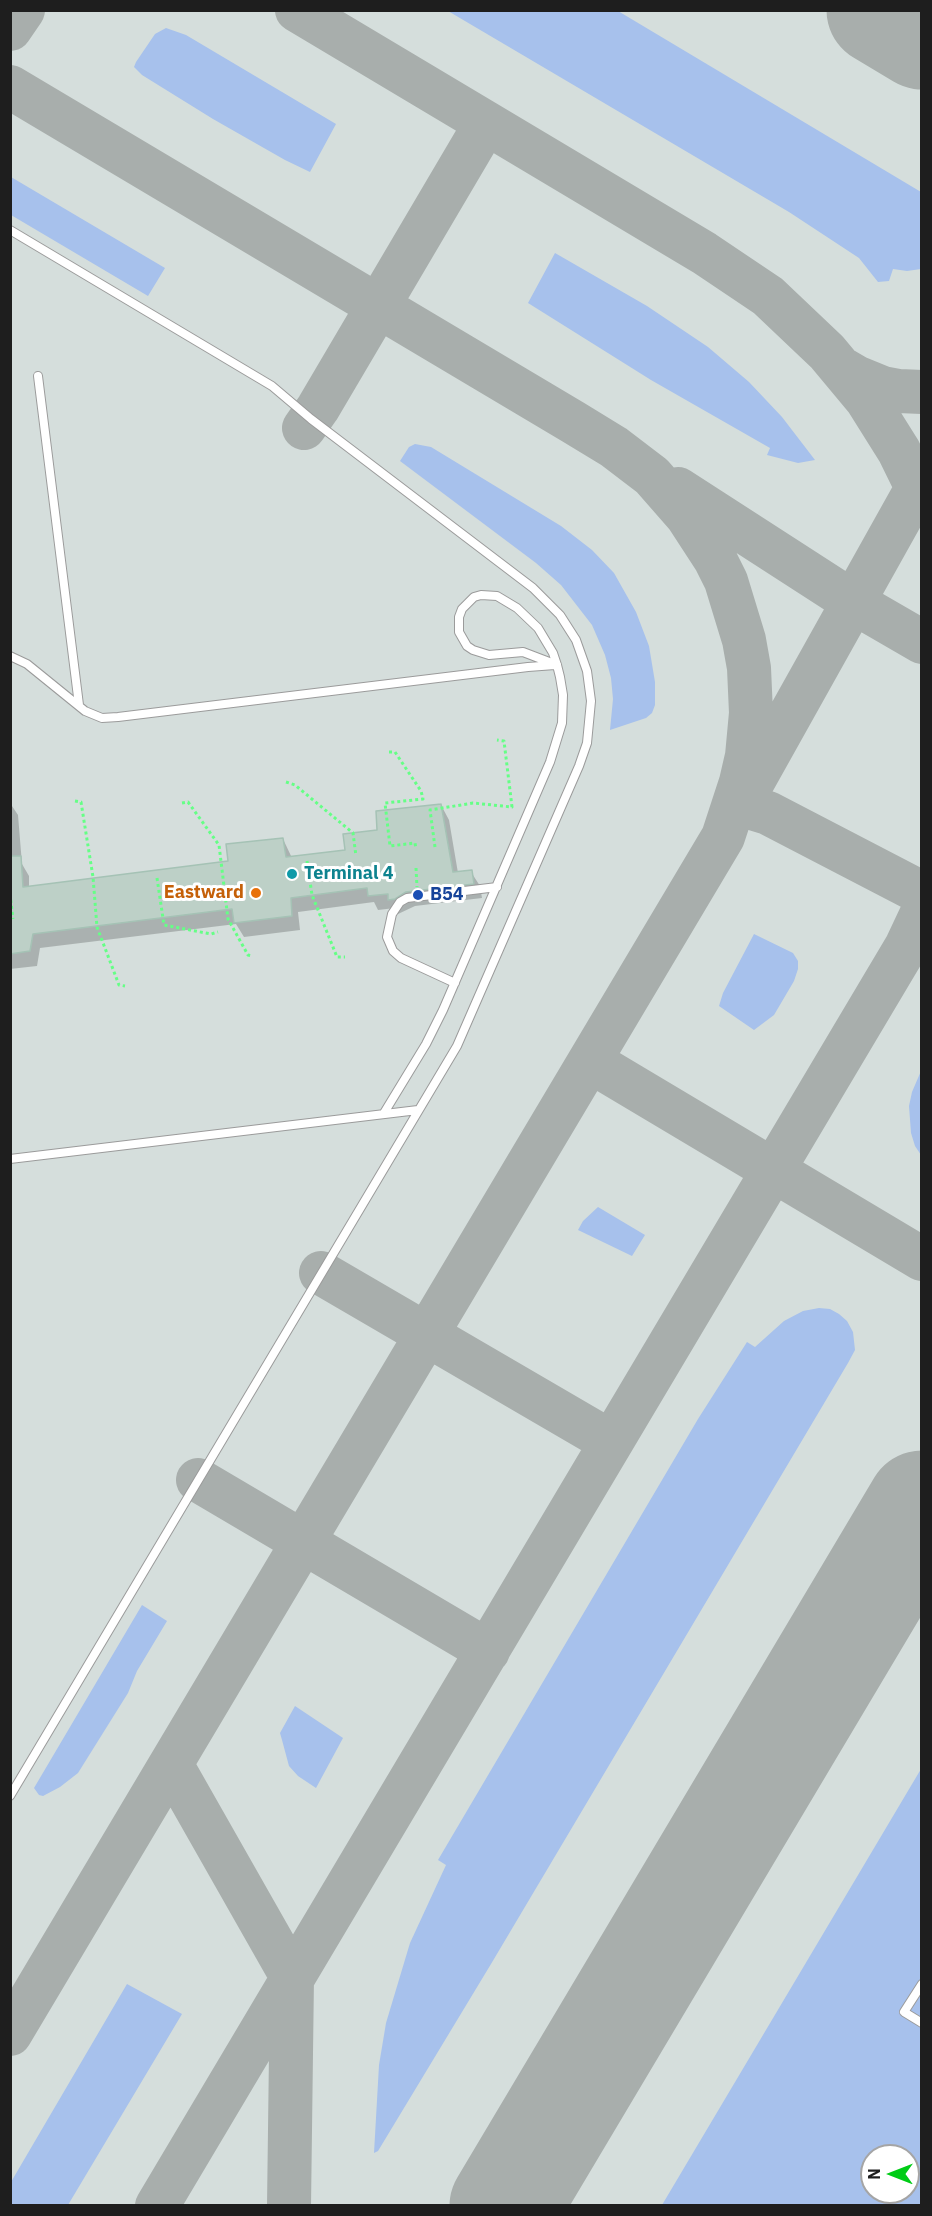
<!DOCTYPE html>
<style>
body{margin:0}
#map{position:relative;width:932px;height:2216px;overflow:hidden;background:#e4f0ed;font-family:"IBM Plex Sans",sans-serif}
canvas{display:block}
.frame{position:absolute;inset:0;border:12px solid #1e1e1e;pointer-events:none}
.north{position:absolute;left:860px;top:2144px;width:60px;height:60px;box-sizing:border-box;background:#fff;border:2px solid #a5a5a5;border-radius:50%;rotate:270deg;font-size:16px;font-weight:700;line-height:24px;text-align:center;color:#1e1e1e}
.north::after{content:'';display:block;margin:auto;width:21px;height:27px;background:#00cc16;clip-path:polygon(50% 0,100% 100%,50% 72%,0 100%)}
</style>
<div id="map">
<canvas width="932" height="2216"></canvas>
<div class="frame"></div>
<div class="north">N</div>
</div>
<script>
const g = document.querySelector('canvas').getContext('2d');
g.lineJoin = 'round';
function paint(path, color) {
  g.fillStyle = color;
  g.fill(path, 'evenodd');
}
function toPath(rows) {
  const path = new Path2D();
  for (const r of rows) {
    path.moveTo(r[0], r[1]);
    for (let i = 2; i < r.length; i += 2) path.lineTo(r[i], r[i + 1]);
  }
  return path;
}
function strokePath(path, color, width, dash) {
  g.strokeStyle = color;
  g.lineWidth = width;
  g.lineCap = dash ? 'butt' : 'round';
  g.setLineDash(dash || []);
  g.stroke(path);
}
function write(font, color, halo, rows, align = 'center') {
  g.font = font + ' "IBM Plex Sans",sans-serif';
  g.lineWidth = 6;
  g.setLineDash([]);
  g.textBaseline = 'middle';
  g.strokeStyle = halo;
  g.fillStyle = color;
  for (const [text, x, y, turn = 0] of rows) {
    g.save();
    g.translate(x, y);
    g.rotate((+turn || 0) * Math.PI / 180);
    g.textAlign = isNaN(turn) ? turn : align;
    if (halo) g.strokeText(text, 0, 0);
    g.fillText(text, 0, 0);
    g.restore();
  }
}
const airport = toPath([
 [11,11,921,11,921,2205,11,2205],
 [872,2156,908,2156,908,2192,872,2192]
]);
const grass = toPath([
 [448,11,618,11,921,192,921,269,907,271,893,269,889,281,878,282,859,258,789,212],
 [166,28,186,35,336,124,310,172,285,160,213,119,142,75,134,67,136,62,155,34],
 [11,177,165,268,148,296,11,215],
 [555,253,647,306,708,347,749,382,782,417,815,460,798,463,767,455,770,448,651,380,528,303],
 [415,444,431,447,561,526,592,550,614,573,636,612,649,646,655,682,655,705,652,713,646,718,610,730,613,699,611,678,605,655,592,625,561,585,536,563,400,461,409,447],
 [754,934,793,953,798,961,798,969,794,981,774,1015,754,1030,719,1006,723,993],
 [921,1071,922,1155,921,1155,915,1146,911,1133,909,1106,912,1092],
 [598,1207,645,1235,632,1256,578,1230,583,1221],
 [819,1308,830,1309,839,1314,847,1321,853,1332,855,1350,848,1363,491,1964,378,2151,374,2153,379,2065,386,2023,410,1943,446,1865,438,1860,698,1419,747,1342,755,1347,784,1321,803,1311],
 [142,1605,167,1621,137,1671,128,1693,78,1773,60,1787,43,1796,39,1795,34,1788],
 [295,1706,343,1738,316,1788,298,1776,289,1766,282,1740,280,1733],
 [921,1769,921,2205,662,2205],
 [872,2156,908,2156,908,2192,872,2192],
 [127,1984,182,2014,68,2205,11,2205,11,2182]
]);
const shadow = toPath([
 [10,803,18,815,22,864,29,876,29,888,229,862,283,839,292,858,347,852,379,831,441,805,449,820,458,873,471,872,480,886,482,898,415,906,398,914,395,908,378,910,374,902,298,912,300,930,244,937,236,924,40,948,37,966,10,969]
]);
const taxiway = toPath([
 [297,10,704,253,768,296,827,352,867,400,899,451,922,498],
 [10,29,23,10],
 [912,29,922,35],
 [10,87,573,422,614,447,652,476,687,516,715,559,726,581,744,640,749,668,751,713,747,756,741,782,723,837,10,2034],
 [844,370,856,377,883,388,899,391,922,392],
 [304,428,318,408,486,123],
 [678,489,853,602,922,642],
 [751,785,922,479],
 [735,803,768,813,922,893],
 [590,1061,922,1259],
 [321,1273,611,1442],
 [198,1480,488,1651],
 [909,1527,922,1502],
 [171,1764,292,1977,289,2206],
 [157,2206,906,947,922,913]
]);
const runway = toPath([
 [882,10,922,34],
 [505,2206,922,1506]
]);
const building = toPath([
 [441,804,453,872,472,870,474,884,406,892,395,899,388,900,388,894,368,896,367,888,291,898,292,916,234,923,232,909,33,934,30,951,10,954,10,856,21,856,23,887,228,861,226,844,283,838,286,857,345,850,343,834,377,830,376,811,441,804]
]);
const path = toPath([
 [389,752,395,752,421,791,423,799,385,803,390,846,415,843,416,849],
 [286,782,295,785,353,833,356,856],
 [75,801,81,802,93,877,97,927,119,985,125,986],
 [182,803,188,802,219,845,228,919,248,955,253,956],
 [435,847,430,810,473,803,512,807,504,741,497,740],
 [307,861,312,895,337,957,345,957],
 [416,868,417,887],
 [157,878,164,925,211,934,218,932],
 [10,894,13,919]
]);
const lane = toPath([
 [10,230,272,386,311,419,533,588,560,615,576,640,587,671,591,701,587,743,579,766,457,1046,10,1796],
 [38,376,79,705],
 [10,656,27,664,85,711,102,718,118,717,528,667,555,665],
 [455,983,401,958,393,951,387,937,392,914,400,902,407,898,497,887],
 [384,1113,426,1044,443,1010,550,762,562,723,563,695,560,677,557,665,553,653,538,628,517,608,497,596,481,595,474,597,462,609,459,617,459,632,467,646,473,650,489,655,523,652,557,665],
 [10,1159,418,1110],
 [922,1984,904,2012,922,2023]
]);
const markers = [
 [292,874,6,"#0f9aa8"],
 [256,893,6,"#e8710a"],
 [418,895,6,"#1a4fb4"]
];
const cultureNames = [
 ["Terminal 4",304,874]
];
const foodNames = [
 ["Eastward",244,893]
];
const transitNames = [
 ["B54",430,895]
];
paint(airport, '#d5dedc');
paint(grass, '#a7c1ec');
paint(shadow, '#0003');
strokePath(taxiway, '#a8aeac', 44);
strokePath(runway, '#a8aeac', 111);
paint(building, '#bdd0c7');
strokePath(building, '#a5c2b5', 1.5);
strokePath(lane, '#9b9b9b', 10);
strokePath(path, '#65ff86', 3, [3, 3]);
strokePath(lane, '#fff', 8);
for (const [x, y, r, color] of markers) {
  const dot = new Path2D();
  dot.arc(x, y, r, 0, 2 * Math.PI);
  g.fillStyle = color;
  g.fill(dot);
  strokePath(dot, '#fff', 2);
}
write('bold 18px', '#0d838f', '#fff', cultureNames, 'left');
write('bold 18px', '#c56008', '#fff', foodNames, 'right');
write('bold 18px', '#164399', '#fff', transitNames, 'left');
</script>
